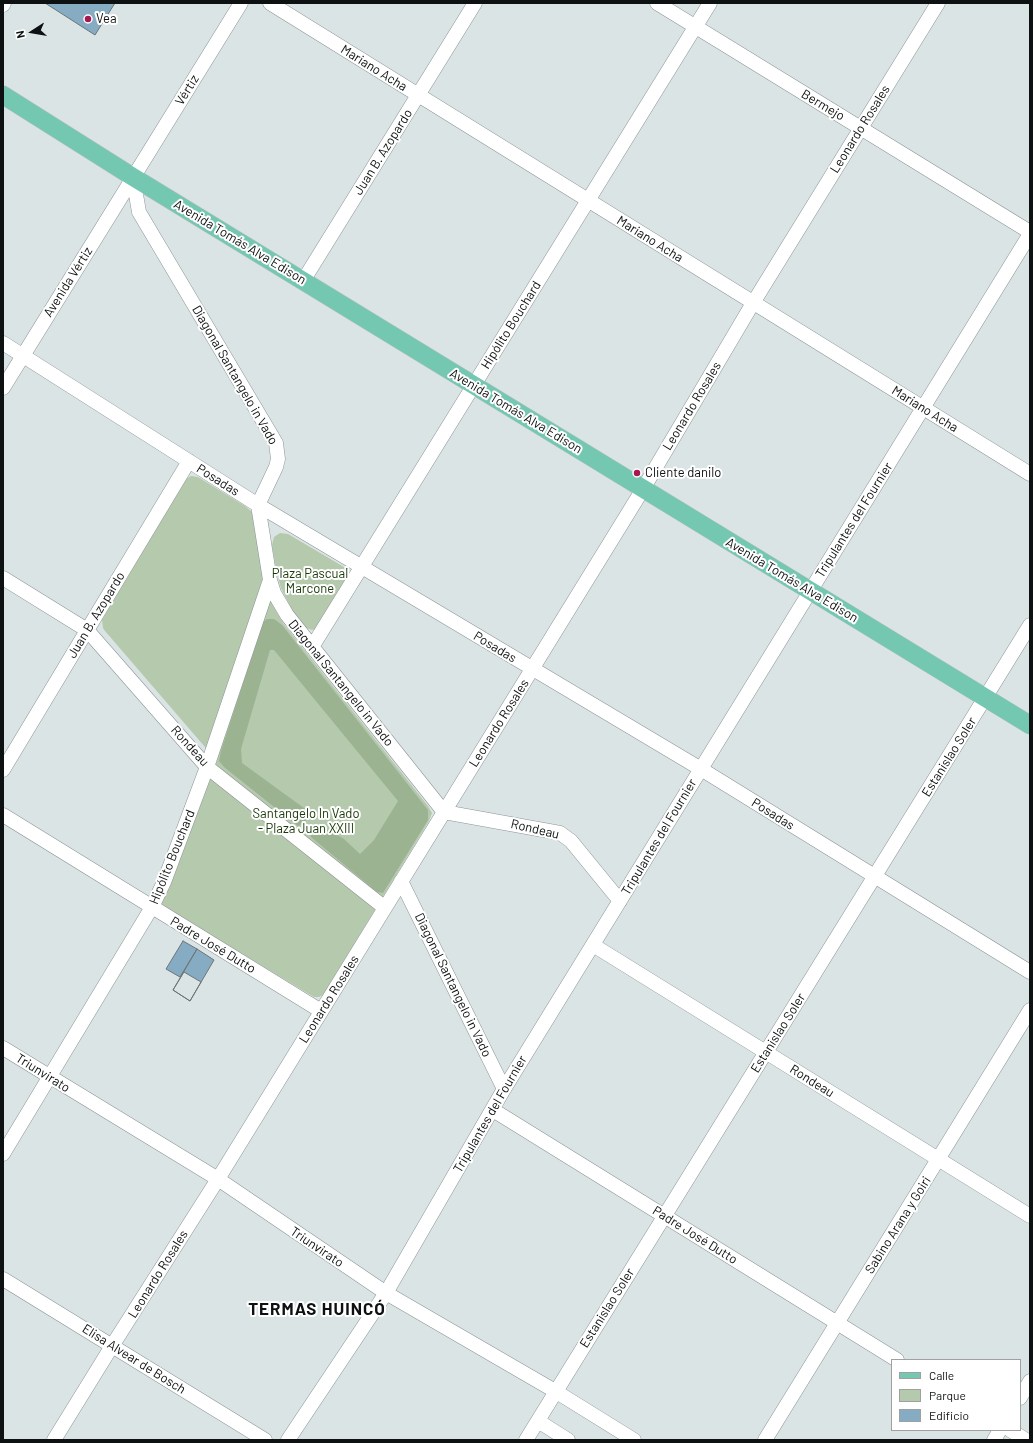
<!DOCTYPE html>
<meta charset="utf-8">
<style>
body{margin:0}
#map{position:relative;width:1033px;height:1443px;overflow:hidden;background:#dbe4e5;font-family:Barlow,sans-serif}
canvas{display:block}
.frame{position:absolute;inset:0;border:4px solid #0e1111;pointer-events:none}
.legend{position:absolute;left:891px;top:1359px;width:130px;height:72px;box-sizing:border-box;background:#fff;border:1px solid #9fa0a0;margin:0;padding:5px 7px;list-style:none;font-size:12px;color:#0e1111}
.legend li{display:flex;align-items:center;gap:8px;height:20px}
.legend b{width:20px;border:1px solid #9fa0a0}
.north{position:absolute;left:12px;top:12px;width:40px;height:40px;-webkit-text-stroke:3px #fff;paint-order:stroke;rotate:258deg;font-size:11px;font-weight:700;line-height:16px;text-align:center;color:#0e1111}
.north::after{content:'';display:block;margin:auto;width:14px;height:18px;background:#0e1111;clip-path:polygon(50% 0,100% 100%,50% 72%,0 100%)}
</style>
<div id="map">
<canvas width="1033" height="1443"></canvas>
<div class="frame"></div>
<ul class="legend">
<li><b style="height:5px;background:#74c8b2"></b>Calle</li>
<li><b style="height:11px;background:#b5c9ad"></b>Parque</li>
<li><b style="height:11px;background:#85acc3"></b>Edificio</li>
</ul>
<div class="north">N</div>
</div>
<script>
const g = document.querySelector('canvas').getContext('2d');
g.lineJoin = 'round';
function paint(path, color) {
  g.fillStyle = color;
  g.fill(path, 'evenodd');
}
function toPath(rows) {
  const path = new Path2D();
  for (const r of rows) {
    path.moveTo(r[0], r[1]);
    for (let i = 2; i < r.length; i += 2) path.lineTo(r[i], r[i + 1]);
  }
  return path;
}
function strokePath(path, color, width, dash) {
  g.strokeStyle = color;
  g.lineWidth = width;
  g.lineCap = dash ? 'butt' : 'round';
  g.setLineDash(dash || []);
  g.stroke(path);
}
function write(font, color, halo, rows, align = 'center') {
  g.font = font + ' Barlow,sans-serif';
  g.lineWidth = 4;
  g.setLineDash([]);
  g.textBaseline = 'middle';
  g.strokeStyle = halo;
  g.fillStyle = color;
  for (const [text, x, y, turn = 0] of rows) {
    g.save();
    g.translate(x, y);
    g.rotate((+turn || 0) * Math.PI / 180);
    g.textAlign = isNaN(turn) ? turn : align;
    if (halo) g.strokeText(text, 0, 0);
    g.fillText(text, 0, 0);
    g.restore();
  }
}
const green = toPath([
 [191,476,198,477,245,506,252,512,268,594,273,606,283,623,428,806,432,813,429,821,323,995,319,997,314,997,166,908,162,904,162,901,217,761,105,631,103,628,102,620,186,479],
 [280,533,288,534,344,567,347,572,346,578,315,629,312,630,306,628,293,612,281,588,277,574,272,545,274,537]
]);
const forest = toPath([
 [267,619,274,619,282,625,428,810,428,820,383,893,377,892,311,837,310,832,316,826,321,826,344,839,360,854,374,840,398,801,274,650,270,650,241,749,242,763,308,811,308,818,305,822,298,826,224,767,219,761,221,751,263,622]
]);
const building = toPath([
 [45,3,115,3,95,35,45,3],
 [183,941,197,949,180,977,166,969,183,941],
 [197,949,214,960,190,1001,173,990,197,949],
 [184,972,201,982,190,1001,173,990,184,972]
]);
const minor = toPath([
 [270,3,1030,474],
 [657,3,1030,232],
 [3,5,4,3],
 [133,177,139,212,276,443,278,459,276,467,258,505,270,580,274,593,287,615,444,812,560,833,571,841,620,901],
 [303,281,475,3],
 [3,343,258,505,701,769,1030,972],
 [3,388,241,3],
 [3,578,87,630,207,767,385,908],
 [312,647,710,3],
 [3,770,189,461],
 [3,815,321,1011],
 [401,881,504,1089],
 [593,945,1030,1216],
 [3,1048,218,1179,386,1293,555,1391,634,1440],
 [493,1110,897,1360],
 [3,1154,152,907,164,882,207,767,270,580],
 [3,1279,265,1440],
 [1020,1398,1030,1381],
 [538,1421,568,1440],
 [1010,1430,1026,1440],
 [54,1440,112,1346,218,1179,643,489,753,303,938,3],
 [288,1440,386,1293,504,1089,1030,234],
 [526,1440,1030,625],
 [765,1440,1030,1010],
 [994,1440,1000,1430]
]);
const major = toPath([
 [3,95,133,177,1030,725]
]);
const markers = [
 [88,19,4,"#a81652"],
 [637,473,4,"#a81652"]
];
const poiNames = [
 ["Vea",96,19],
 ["Cliente danilo",645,473]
];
const streetNames = [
 ["Mariano Acha",374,68,32],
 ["Vértiz",187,90,-58],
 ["Bermejo",823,105,31],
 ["Leonardo Rosales",860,129,-58],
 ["Juan B. Azopardo",383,152,-58],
 ["Mariano Acha",650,239,32],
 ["Avenida Tomás Alva Edison",240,242,31],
 ["Avenida Vértiz",68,282,-58],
 ["Hipólito Bouchard",511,325,-58],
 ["Diagonal Santangelo in Vado",235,375,60],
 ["Leonardo Rosales",692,406,-59],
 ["Mariano Acha",925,409,32],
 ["Avenida Tomás Alva Edison",516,411,31],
 ["Posadas",218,480,32],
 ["Tripulantes del Fournier",854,520,-58],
 ["Avenida Tomás Alva Edison",792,580,31],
 ["Juan B. Azopardo",96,615,-59],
 ["Posadas",495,647,31],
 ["Diagonal Santangelo in Vado",341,683,51],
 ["Leonardo Rosales",499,723,-58],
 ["Rondeau",190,746,48],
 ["Estanislao Soler",949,757,-58],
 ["Posadas",773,814,32],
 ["Rondeau",535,829,13],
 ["Tripulantes del Fournier",659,837,-59],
 ["Hipólito Bouchard",172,857,-68],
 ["Padre José Dutto",213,945,31],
 ["Diagonal Santangelo in Vado",453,985,64],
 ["Leonardo Rosales",329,999,-58],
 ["Estanislao Soler",778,1033,-58],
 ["Triunvirato",43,1073,32],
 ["Rondeau",812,1081,32],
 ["Tripulantes del Fournier",490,1114,-60],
 ["Sabino Arana y Goiri",898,1225,-58],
 ["Padre José Dutto",695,1235,32],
 ["Triunvirato",317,1247,34],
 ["Leonardo Rosales",158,1274,-58],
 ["Estanislao Soler",607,1308,-58],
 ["Elisa Alvear de Bosch",134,1359,32]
];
const parkNames = [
 ["Plaza Pascual",310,574],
 ["Marcone",310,589],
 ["Santangelo In Vado",306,814],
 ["- Plaza Juan XXIII",306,829]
];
const districtNames = [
 ["TERMAS HUINCÓ",317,1309]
];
paint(green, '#b5c9ad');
paint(forest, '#9cb392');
paint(building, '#85acc3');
strokePath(building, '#6d7477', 1);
strokePath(minor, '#8d9596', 15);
strokePath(major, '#c0c1c1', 19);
strokePath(minor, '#fff', 14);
strokePath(major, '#74c8b2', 18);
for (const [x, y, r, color] of markers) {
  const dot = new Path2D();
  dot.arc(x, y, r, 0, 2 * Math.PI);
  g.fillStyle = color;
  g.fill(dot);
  strokePath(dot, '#fff', 1.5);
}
write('13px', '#0e1111', '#fff', poiNames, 'left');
write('13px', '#0e1111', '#fff', streetNames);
write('13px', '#183705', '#fff', parkNames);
g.letterSpacing = '1px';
write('bold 17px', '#0e1111', '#fff', districtNames);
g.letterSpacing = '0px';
</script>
